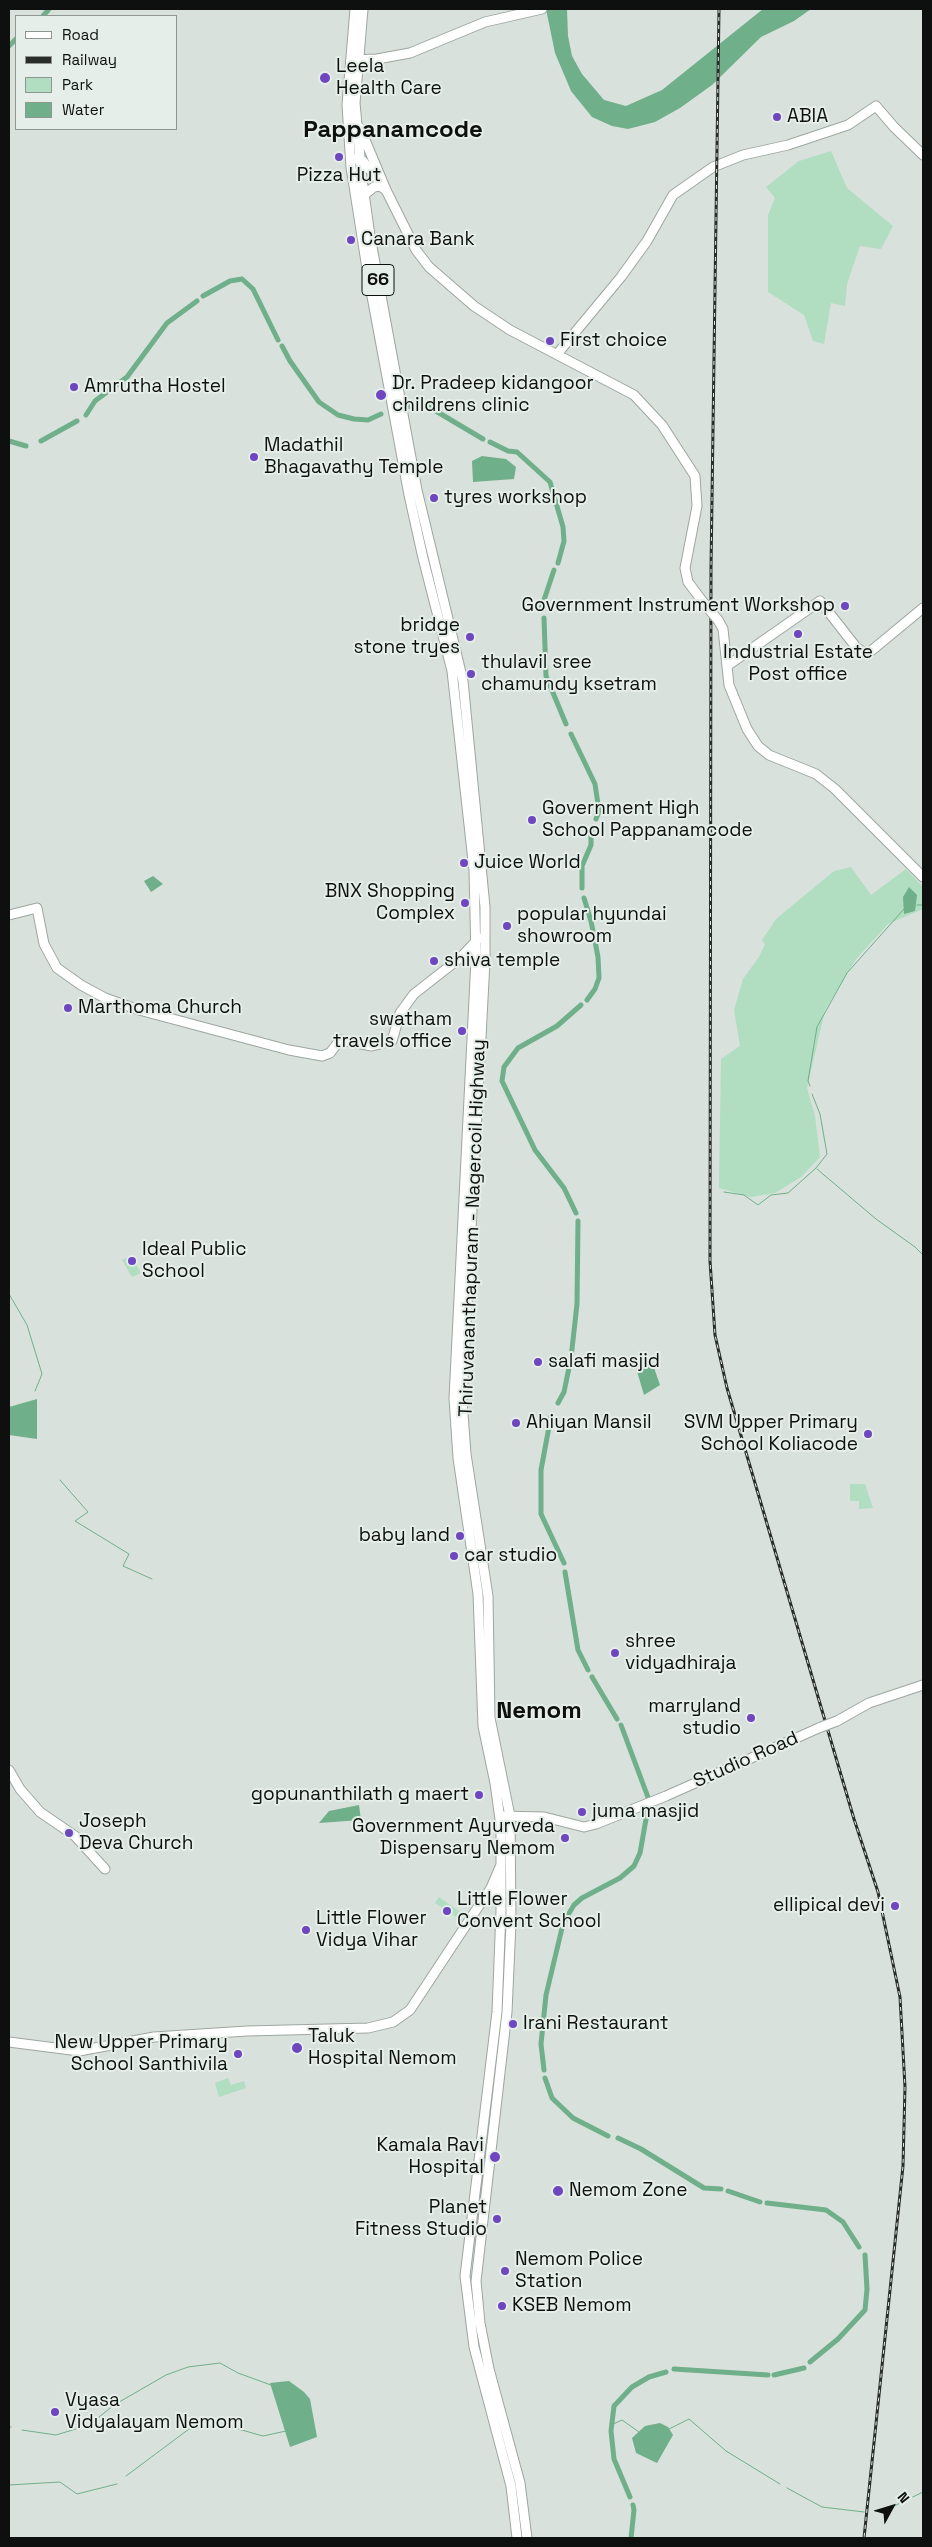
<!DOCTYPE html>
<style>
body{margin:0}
#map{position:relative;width:932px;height:2547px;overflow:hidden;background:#d8e1db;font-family:"Space Grotesk",sans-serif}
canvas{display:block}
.frame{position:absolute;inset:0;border:10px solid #0d100e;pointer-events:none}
.legend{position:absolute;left:15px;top:15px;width:162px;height:115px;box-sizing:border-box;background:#e5eee8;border:1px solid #8f9591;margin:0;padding:6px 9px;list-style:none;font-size:15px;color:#0d100e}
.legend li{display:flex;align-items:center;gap:10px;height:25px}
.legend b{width:25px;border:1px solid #8f9591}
.north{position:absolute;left:867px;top:2482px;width:50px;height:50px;-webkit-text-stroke:4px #e5eee8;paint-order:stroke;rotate:51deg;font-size:14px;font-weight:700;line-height:20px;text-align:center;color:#0d100e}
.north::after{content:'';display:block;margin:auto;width:18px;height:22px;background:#0d100e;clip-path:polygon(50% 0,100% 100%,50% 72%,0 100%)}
</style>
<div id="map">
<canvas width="932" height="2547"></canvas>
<div class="frame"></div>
<ul class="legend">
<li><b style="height:6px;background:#fff"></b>Road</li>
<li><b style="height:6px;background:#292d2a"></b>Railway</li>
<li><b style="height:14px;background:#b1ddc1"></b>Park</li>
<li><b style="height:14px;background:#6faf89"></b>Water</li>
</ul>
<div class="north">N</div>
</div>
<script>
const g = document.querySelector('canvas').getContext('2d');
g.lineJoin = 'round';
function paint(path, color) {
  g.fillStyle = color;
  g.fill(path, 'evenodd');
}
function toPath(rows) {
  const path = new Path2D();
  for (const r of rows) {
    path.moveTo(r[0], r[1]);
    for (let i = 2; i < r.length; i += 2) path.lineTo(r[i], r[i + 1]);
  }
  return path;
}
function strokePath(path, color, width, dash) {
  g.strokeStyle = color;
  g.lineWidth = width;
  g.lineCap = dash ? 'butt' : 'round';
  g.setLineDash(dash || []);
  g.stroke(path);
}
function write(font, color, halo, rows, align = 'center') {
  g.font = font + ' "Space Grotesk",sans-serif';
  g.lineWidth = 4;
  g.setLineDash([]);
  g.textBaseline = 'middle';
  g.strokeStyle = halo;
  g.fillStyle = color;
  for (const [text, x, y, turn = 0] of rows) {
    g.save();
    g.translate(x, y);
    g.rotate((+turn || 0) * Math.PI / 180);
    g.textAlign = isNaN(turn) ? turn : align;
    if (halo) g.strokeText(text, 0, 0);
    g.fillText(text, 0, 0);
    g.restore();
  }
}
const green = toPath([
 [831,151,847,188,893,226,881,249,860,246,847,284,845,306,831,303,824,344,813,341,804,315,768,292,768,215,775,198,766,187,799,161],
 [851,867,871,895,906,869,923,887,923,909,888,924,856,959,825,1010,807,1088,815,1116,820,1157,801,1177,775,1193,751,1197,719,1188,721,1059,740,1046,734,1010,743,979,759,957,765,944,762,940,776,919,834,871],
 [131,1256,141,1273,132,1277,122,1260],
 [850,1484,865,1484,873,1508,859,1509,859,1501,850,1501],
 [439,1897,463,1914,459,1919,435,1903],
 [228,2078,231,2085,244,2081,246,2088,219,2097,215,2083]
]);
const water = toPath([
 [546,9,567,9,568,36,572,56,582,74,604,100,626,106,662,90,763,9,811,9,794,21,761,37,712,85,680,108,655,122,628,129,612,126,592,117,571,91,555,53],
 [482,456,506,459,516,467,514,479,473,482,472,461],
 [153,876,163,884,151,892,144,881],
 [909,887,917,895,915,911,904,914,903,897],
 [652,1362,660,1385,644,1395,636,1368],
 [37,1399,37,1439,9,1435,9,1407],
 [359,1805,361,1820,319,1823,329,1811],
 [289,2381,304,2392,310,2399,317,2437,290,2447,270,2383],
 [660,2423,668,2427,673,2435,657,2463,636,2453,632,2438,645,2426]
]);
const stream = toPath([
 [917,905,923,905],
 [810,1086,808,1081,817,1027,847,973,904,909],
 [817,1169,876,1219,915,1247,923,1255],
 [724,1192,744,1195,758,1205,771,1195,788,1193,816,1168,827,1154,820,1114,812,1094],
 [9,1294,27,1325,42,1374,35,1391],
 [60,1480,88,1512,75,1521,129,1554,123,1566,152,1579],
 [611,2425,622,2420,639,2432],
 [9,2427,11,2427],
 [669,2429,689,2419,726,2451,780,2484],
 [22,2430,56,2435,89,2425,114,2405,166,2375,188,2367,220,2363,238,2373,271,2385],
 [126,2476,189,2429,224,2425,263,2436,286,2431],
 [9,2485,60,2482,77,2494,117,2484],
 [787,2488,822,2507,864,2512],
 [875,2511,886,2510,923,2492]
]);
const canal = toPath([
 [43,16,49,9],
 [9,46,16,39],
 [203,296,230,281,242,279,253,289,278,340],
 [282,346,290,361,319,402,338,415,354,419,368,420,381,414],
 [405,407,424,404,483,439],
 [86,415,95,401,127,377,167,323,197,301],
 [9,441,26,446],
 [41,441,77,421],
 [490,442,508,451,517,452,550,482,563,527,564,541,558,563],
 [541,609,554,570],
 [544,618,546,676,566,724],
 [571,734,595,784,599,811,596,819],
 [582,888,582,866,591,845,591,830],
 [584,898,591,921,598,957,599,978,595,989,587,1000],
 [576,1213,564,1188,535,1150,502,1081,504,1067,518,1048,557,1026,581,1005],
 [558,1403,564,1392,571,1358,577,1304,578,1221],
 [551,1416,541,1470,541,1514,564,1563],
 [565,1572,578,1650,588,1670],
 [592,1677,617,1719],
 [621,1725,649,1800],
 [565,1920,574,1905,582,1898,620,1878,634,1866,640,1853,648,1808],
 [544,2070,541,2044,546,1995,563,1924],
 [545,2078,552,2098,573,2118,608,2136],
 [618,2138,641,2149,704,2188,721,2189],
 [728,2191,760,2202],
 [767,2203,826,2210,843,2222,859,2247],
 [810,2362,838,2339,865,2310,867,2289,865,2255],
 [674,2369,768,2375],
 [774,2375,804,2368],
 [630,2497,614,2459,611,2431,614,2406,632,2387,649,2377,666,2372],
 [631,2538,634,2510,633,2505]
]);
const secondary = toPath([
 [351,60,377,59,410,53,485,22,542,9],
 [355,159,363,161,386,190,416,250,429,267,474,306,510,330,634,395,662,425,695,476,697,506,685,568,688,582,703,602],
 [558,353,621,277,647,241,673,195,713,167,743,155,788,145,848,125,876,106,894,127,923,155],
 [718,620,723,629,729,685,747,729,758,746,769,755,816,774,835,789,923,877],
 [727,666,820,601,856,647,865,653,871,651,923,608],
 [9,915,37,908,44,944,57,968,81,985,105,998,139,1010,289,1050,322,1056,330,1053,340,1040,372,1046,392,1041,400,1013,414,994,460,958,485,961],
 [460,958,479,938],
 [837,1721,869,1703,923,1685],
 [9,1770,20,1789,40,1812,75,1836,105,1869],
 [500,1816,544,1817,584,1827,596,1824,666,1796,821,1727],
 [484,1899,491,1888,500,1867],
 [9,2042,79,2051,154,2037,247,2031,368,2028,393,2022,410,2010,480,1904,500,1890]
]);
const primary = toPath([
 [355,9,347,105,351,167,368,275,409,495,423,558,452,671,474,870,476,959,454,1398,458,1458,478,1594,483,1726,495,1783,501,1827,501,1911,497,2012,465,2276,474,2347,511,2486,517,2538],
 [363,9,355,103,362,179,370,236,417,490,463,681,485,907,485,961,462,1400,466,1454,488,1596,490,1718,510,1816,511,1923,507,2012,476,2281,480,2323,489,2369,520,2483,527,2538],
 [360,128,386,190],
 [364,195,374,187,380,186,386,190]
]);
const rail = toPath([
 [719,9,711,568,710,1261,715,1335,727,1388,854,1819,878,1892,900,1997,905,2087,903,2166,864,2538]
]);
const secondaryBridge = toPath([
 [703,602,718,620],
 [821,1727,837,1721]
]);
const markers = [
 [325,78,6,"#6e46bf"],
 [777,117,5,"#6e46bf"],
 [339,157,5,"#6e46bf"],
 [351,240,5,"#6e46bf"],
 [550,341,5,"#6e46bf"],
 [74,387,5,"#6e46bf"],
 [381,395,6,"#6e46bf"],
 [254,457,5,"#6e46bf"],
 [434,498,5,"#6e46bf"],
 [845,606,5,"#6e46bf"],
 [798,634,5,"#6e46bf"],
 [470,637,5,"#6e46bf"],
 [471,674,5,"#6e46bf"],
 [532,820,5,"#6e46bf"],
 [464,863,5,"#6e46bf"],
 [465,903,5,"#6e46bf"],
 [507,926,5,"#6e46bf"],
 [434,961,5,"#6e46bf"],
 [68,1008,5,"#6e46bf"],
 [462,1031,5,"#6e46bf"],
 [132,1261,5,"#6e46bf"],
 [538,1362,5,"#6e46bf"],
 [516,1423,5,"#6e46bf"],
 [868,1434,5,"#6e46bf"],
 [460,1536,5,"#6e46bf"],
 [454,1556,5,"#6e46bf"],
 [615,1653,5,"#6e46bf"],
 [751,1718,5,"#6e46bf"],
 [479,1795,5,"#6e46bf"],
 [582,1812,5,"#6e46bf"],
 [69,1833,5,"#6e46bf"],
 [565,1838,5,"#6e46bf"],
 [895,1906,5,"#6e46bf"],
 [447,1911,5,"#6e46bf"],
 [306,1930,5,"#6e46bf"],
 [513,2024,5,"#6e46bf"],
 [297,2048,6,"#6e46bf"],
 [238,2054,5,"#6e46bf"],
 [495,2157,6,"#6e46bf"],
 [558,2191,6,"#6e46bf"],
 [497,2219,5,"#6e46bf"],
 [505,2271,5,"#6e46bf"],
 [502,2306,5,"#6e46bf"],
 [55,2412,5,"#6e46bf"]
];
const shields = [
 [378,280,32]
];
const shieldNames = [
 ["66",378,280]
];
const poiNames = [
 ["Leela",336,67],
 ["Health Care",336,89],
 ["ABIA",787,117],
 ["Pizza Hut",339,176,"center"],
 ["Canara Bank",361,240],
 ["First choice",560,341],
 ["Dr. Pradeep kidangoor",392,384],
 ["childrens clinic",392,406],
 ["Amrutha Hostel",84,387],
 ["Madathil",264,446],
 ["Bhagavathy Temple",264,468],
 ["tyres workshop",444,498],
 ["Government Instrument Workshop",835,606,"right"],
 ["bridge",460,626,"right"],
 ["stone tryes",460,648,"right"],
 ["Industrial Estate",798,653,"center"],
 ["Post office",798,675,"center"],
 ["thulavil sree",481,663],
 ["chamundy ksetram",481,685],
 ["Government High",542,809],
 ["School Pappanamcode",542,831],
 ["Juice World",474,863],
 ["BNX Shopping",455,892,"right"],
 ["Complex",455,914,"right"],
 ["popular hyundai",517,915],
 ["showroom",517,937],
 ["shiva temple",444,961],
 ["Marthoma Church",78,1008],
 ["swatham",452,1020,"right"],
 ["travels office",452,1042,"right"],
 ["Ideal Public",142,1250],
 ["School",142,1272],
 ["salafi masjid",548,1362],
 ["Ahiyan Mansil",526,1423],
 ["SVM Upper Primary",858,1423,"right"],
 ["School Koliacode",858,1445,"right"],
 ["baby land",450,1536,"right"],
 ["car studio",464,1556],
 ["shree",625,1642],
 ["vidyadhiraja",625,1664],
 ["marryland",741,1707,"right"],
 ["studio",741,1729,"right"],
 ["gopunanthilath g maert",469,1795,"right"],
 ["juma masjid",592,1812],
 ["Joseph",79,1822],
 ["Deva Church",79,1844],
 ["Government Ayurveda",555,1827,"right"],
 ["Dispensary Nemom",555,1849,"right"],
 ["Little Flower",457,1900],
 ["Convent School",457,1922],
 ["ellipical devi",885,1906,"right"],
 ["Little Flower",316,1919],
 ["Vidya Vihar",316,1941],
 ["Irani Restaurant",523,2024],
 ["Taluk",308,2037],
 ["Hospital Nemom",308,2059],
 ["New Upper Primary",228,2043,"right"],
 ["School Santhivila",228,2065,"right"],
 ["Kamala Ravi",484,2146,"right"],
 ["Hospital",484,2168,"right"],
 ["Nemom Zone",569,2191],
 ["Planet",487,2208,"right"],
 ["Fitness Studio",487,2230,"right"],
 ["Nemom Police",515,2260],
 ["Station",515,2282],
 ["KSEB Nemom",512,2306],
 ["Vyasa",65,2401],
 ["Vidyalayam Nemom",65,2423]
];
const streetNames = [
 ["Thiruvananthapuram - Nagercoil Highway",473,1228,-88],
 ["Studio Road",746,1760,-24]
];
const districtNames = [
 ["Pappanamcode",393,130],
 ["Nemom",539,1711]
];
paint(green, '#b1ddc1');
paint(water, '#6faf89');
strokePath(stream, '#6faf89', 1);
strokePath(canal, '#6faf89', 5);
strokePath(secondary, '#9da6a0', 11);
strokePath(primary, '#9da6a0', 11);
strokePath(secondary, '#fff', 9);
strokePath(primary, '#fff', 9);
strokePath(rail, '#292d2a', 3);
strokePath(rail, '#e5eee8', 1, [4]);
strokePath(secondaryBridge, '#9da6a0', 11, []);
strokePath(secondaryBridge, '#fff', 9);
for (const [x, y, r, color] of markers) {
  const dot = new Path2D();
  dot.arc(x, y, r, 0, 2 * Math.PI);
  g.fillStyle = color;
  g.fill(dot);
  strokePath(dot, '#e5eee8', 2);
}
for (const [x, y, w] of shields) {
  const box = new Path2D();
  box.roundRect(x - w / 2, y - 15.5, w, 31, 4);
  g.fillStyle = '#e5eee8';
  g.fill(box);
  strokePath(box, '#0d100e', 1);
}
write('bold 18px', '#0d100e', null, shieldNames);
write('19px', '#0d100e', '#e5eee8', poiNames, 'left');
write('19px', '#0d100e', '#e5eee8', streetNames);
write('bold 24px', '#0d100e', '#e5eee8', districtNames);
</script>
